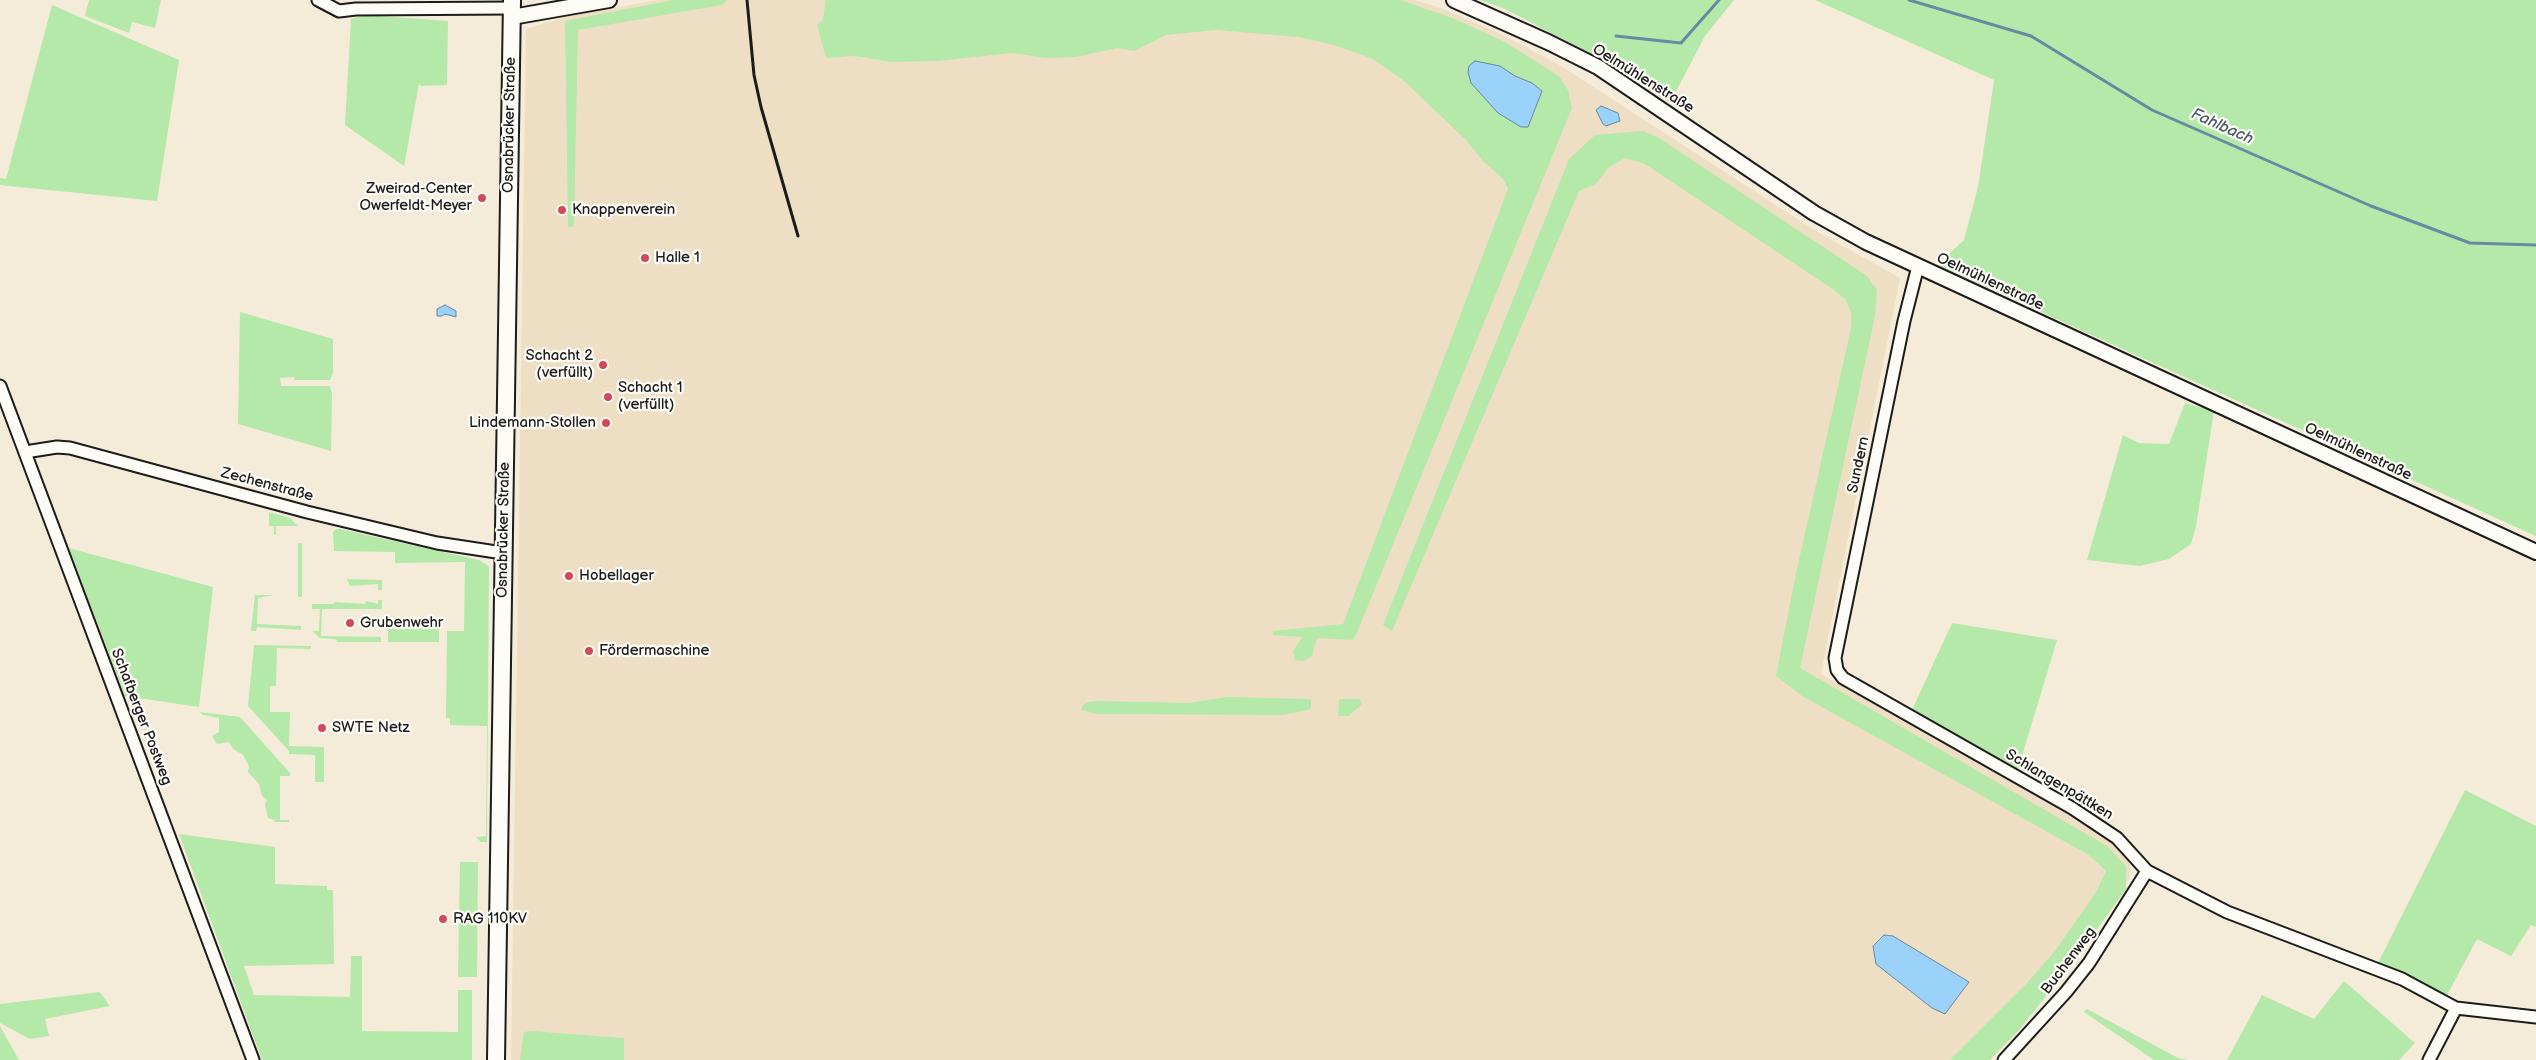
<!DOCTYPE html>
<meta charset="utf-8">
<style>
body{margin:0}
canvas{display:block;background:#f4ebd9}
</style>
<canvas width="2536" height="1060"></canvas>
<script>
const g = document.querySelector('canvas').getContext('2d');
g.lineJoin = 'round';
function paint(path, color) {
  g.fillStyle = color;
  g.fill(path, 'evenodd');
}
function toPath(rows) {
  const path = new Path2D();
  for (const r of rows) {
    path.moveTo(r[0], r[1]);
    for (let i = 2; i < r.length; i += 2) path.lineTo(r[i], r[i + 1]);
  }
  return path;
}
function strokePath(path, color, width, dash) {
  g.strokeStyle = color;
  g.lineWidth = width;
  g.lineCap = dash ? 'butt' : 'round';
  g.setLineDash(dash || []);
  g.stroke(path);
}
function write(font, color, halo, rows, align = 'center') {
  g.font = font + ' "Balsamiq Sans",sans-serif';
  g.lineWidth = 4.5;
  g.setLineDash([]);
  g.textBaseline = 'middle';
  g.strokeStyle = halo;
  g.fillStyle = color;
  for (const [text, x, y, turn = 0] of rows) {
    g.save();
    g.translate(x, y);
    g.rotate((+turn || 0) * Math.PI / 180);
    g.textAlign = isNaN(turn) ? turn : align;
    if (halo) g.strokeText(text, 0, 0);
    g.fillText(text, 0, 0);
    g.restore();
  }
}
const built = toPath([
 [658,0,1415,0,1441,8,1501,34,1561,66,1816,231,1900,278,1821,674,2057,807,2113,844,2130,862,2130,878,2074,952,1976,1060,511,1060,526,29,569,16]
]);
const green = toPath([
 [89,0,161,0,155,28,132,22,129,33,85,16],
 [673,0,728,0,722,5,578,30,574,226,568,227,565,21],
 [826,0,1400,0,1453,18,1505,42,1559,76,1568,90,1572,108,1356,635,1352,640,1317,638,1312,656,1303,661,1295,660,1293,651,1302,637,1273,635,1273,631,1343,624,1508,189,1503,179,1482,160,1466,140,1404,81,1373,59,1334,45,1299,37,1216,30,1166,35,1134,51,1117,48,1076,57,1047,58,1011,53,937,61,890,62,855,56,826,58,817,25,823,19],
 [1480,0,1734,0,1705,36,1670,103,1603,60,1505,9],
 [1815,0,2536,0,2536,536,1937,265,1964,240,1978,187,1994,80],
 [52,5,179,60,157,201,0,185,0,178,6,179],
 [365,15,448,21,447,85,421,86,419,84,404,166,345,125,351,19],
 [1643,131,1659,138,1867,276,1877,290,1875,316,1800,668,2107,846,2126,866,2126,889,2075,960,2019,1030,1990,1060,1950,1060,2026,984,2055,951,2096,892,2106,871,2089,855,1802,696,1776,676,1795,578,1851,328,1851,312,1845,299,1834,290,1645,164,1625,158,1608,168,1596,184,1579,191,1392,631,1383,625,1569,159,1595,135],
 [240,312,333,339,333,373,330,380,294,380,294,377,280,378,281,386,330,386,332,394,331,451,238,424],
 [2185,403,2214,411,2196,526,2191,544,2169,559,2140,566,2087,560,2123,435,2139,443,2169,444],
 [269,512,290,518,298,526,276,526,276,535,274,535,274,526,269,526],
 [340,529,479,560,489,566,487,842,481,842,476,837,486,836,487,726,450,725,450,718,446,718,447,631,464,631,465,562,395,563,395,552,334,551,333,532,336,529],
 [298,543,302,543,302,597,298,597],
 [69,548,213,587,199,707,125,696],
 [347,579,382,580,382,590,378,590,378,584,350,586],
 [255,595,275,595,258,598,257,624,301,626,301,630,257,627,256,631,251,631],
 [378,600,382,600,382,609,322,609,321,636,381,637,381,642,338,642,335,639,320,638,312,631,319,631,320,609,312,609,312,604,333,604,335,602,364,604,367,601,378,604],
 [1952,623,2057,640,2018,769,1912,710],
 [388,627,439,627,439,642,388,642],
 [254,645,311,646,311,649,277,648,276,686,270,686,270,712,290,712,289,746,324,747,324,782,315,782,315,755,289,754,289,751,248,706],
 [1228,697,1311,699,1311,709,1284,715,1096,714,1081,710,1083,705,1088,702,1098,701,1188,703],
 [1339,699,1360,699,1362,704,1349,716,1338,716],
 [199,712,240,717,290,773,290,776,280,776,280,820,289,820,289,822,275,822,275,820,268,818,265,805,267,800,262,796,259,784,248,772,249,766,243,755,233,749,229,742,217,744,212,736,219,732,219,718,203,715],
 [2465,790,2536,826,2536,927,2531,925,2511,956,2477,939,2446,997,2407,974,2378,963],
 [179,834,275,847,275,884,327,886,327,890,333,890,334,964,244,966,254,995,350,997,351,956,362,956,362,1031,458,1032,458,990,472,990,472,1060,262,1060],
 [460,862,478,862,477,977,458,977],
 [2344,981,2415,1043,2399,1060,2227,1060,2262,995,2314,1019],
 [100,992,110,1006,45,1019,49,1036,30,1039,0,1023,0,1004],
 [2087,1009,2178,1058,2189,1060,2154,1060,2084,1012],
 [0,1026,19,1060,0,1060],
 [531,1031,624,1038,624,1060,520,1060,524,1032]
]);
const water = toPath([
 [1475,61,1500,66,1515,76,1532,83,1542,91,1528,127,1521,127,1498,113,1471,83,1468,72,1469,66,1475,61],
 [1601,106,1618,113,1620,121,1606,126,1603,124,1596,110,1601,106],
 [445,305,456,311,456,317,445,314,442,316,437,316,437,309,445,305],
 [1884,935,1893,936,1969,982,1945,1014,1932,1008,1876,964,1873,946,1884,935]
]);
const stream = toPath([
 [1909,0,2031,36,2152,110,2371,206,2470,243,2536,245],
 [1616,36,1681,43,1719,0]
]);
const minor = toPath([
 [318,0,339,11,356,9,512,8],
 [1918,266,1904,321,1835,658,1837,670,1843,678,2072,808,2117,838,2147,871,2227,912,2402,979,2456,1008,2536,1017],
 [0,386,253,1060],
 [25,452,57,447,70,448,307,512,437,543,503,553],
 [2004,1060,2066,992,2089,963,2147,871],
 [2429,1060,2456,1008]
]);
const tertiary = toPath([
 [1454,0,1548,42,1598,67,1814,213,1866,242,2536,552],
 [512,17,609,0]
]);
const secondary = toPath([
 [496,1060,512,0]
]);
const rail = toPath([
 [747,0,754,75,761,107,798,236]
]);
const markers = [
 [482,198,5,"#d1495b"],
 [562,210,5,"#d1495b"],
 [645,258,5,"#d1495b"],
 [603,365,5,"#d1495b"],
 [608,397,5,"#d1495b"],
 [606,423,5,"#d1495b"],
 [569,576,5,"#d1495b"],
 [350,623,5,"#d1495b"],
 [589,651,5,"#d1495b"],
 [322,728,5,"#d1495b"],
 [443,919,5,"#d1495b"]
];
const streetNames = [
 ["Oelmühlenstraße",1643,79,32],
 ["Osnabrücker Straße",510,125,-89],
 ["Oelmühlenstraße",1990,282,25],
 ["Oelmühlenstraße",2358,452,25],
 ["Sundern",1859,465,-78],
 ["Zechenstraße",267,485,15],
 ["Osnabrücker Straße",504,530,-89],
 ["Schafberger Postweg",141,717,69],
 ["Schlangenpättken",2059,785,31],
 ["Buchenweg",2069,961,-53]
];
const poiNames = [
 ["Zweirad-Center",472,189,"right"],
 ["Owerfeldt-Meyer",472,206,"right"],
 ["Knappenverein",572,210],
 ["Halle 1",655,258],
 ["Schacht 2",593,356,"right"],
 ["(verfüllt)",593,373,"right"],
 ["Schacht 1",618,388],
 ["(verfüllt)",618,405],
 ["Lindemann-Stollen",596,423,"right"],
 ["Hobellager",579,576],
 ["Grubenwehr",360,623],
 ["Fördermaschine",599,651],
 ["SWTE Netz",332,728],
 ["RAG 110KV",453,919]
];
const waterNames = [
 ["Fahlbach",2222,127,24]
];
paint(built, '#eedfc4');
paint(green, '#b5e9aa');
paint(water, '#9ad2f9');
strokePath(water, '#6889a1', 1);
strokePath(stream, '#6889a1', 3);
strokePath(minor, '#1c1c1c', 15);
strokePath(tertiary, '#1c1c1c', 18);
strokePath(secondary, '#1c1c1c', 20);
strokePath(minor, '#fdfcf7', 11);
strokePath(tertiary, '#fdfcf7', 14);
strokePath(secondary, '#fdfcf7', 16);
strokePath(rail, '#1c1c1c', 3);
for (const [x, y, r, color] of markers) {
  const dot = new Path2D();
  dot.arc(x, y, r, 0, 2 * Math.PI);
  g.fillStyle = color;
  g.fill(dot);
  strokePath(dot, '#fdfcf7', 2);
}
write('15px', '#1c1c1c', '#fdfcf7', streetNames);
write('15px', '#1c1c1c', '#fdfcf7', poiNames, 'left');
write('italic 16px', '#485c69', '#fdfcf7', waterNames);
</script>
